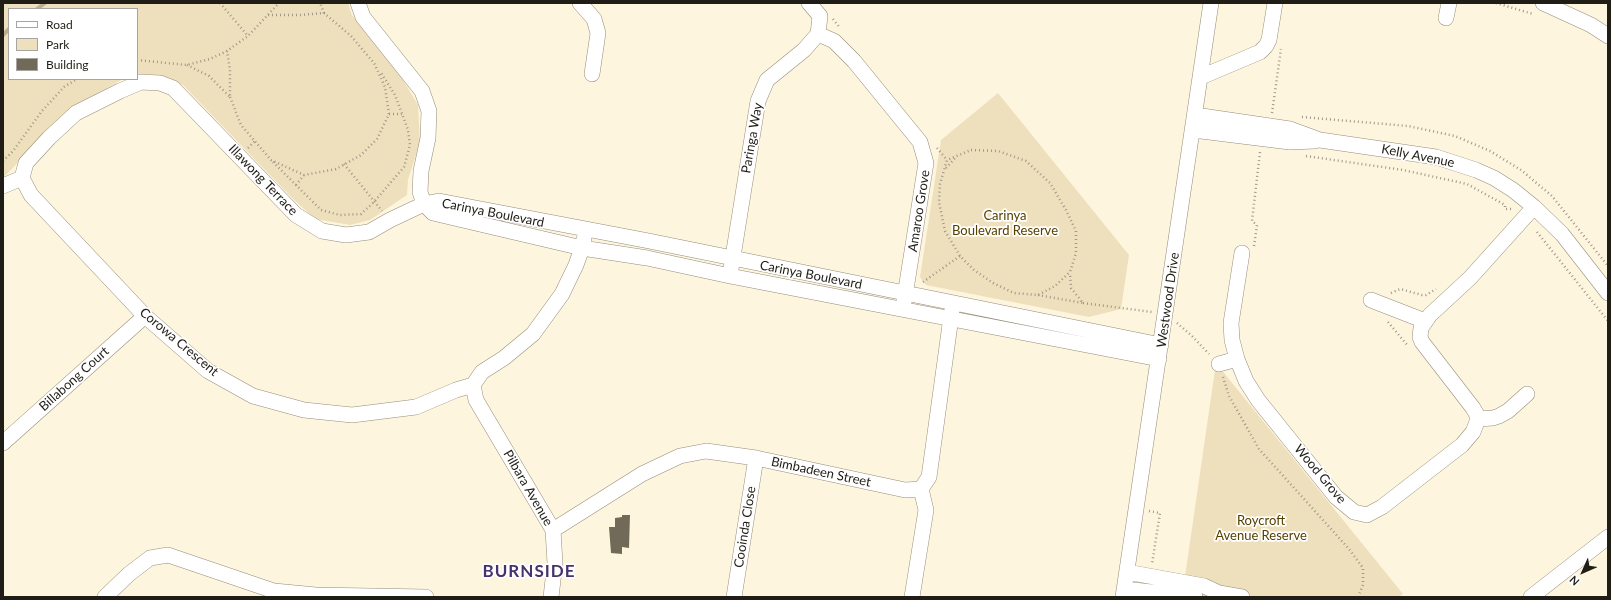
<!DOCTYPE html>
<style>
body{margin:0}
#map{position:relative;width:1611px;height:600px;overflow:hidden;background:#fef5df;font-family:Lato,sans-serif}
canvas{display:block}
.frame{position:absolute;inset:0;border:4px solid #201d16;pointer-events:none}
.legend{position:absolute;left:8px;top:8px;width:130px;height:72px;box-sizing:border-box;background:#fff;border:1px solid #a6a5a2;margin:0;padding:5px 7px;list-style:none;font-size:12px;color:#201d16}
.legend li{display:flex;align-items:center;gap:8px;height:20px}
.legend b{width:20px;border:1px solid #a6a5a2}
.north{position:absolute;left:1563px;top:552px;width:40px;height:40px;-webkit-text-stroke:3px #fff;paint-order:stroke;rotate:225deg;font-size:11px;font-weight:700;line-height:16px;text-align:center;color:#201d16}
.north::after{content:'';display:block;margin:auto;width:14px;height:18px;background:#201d16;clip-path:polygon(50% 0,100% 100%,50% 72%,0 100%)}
</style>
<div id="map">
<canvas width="1611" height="600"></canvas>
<div class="frame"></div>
<ul class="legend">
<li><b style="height:5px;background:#fff"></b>Road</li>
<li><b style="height:11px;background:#efe0bd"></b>Park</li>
<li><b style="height:11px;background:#726a58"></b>Building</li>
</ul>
<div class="north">N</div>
</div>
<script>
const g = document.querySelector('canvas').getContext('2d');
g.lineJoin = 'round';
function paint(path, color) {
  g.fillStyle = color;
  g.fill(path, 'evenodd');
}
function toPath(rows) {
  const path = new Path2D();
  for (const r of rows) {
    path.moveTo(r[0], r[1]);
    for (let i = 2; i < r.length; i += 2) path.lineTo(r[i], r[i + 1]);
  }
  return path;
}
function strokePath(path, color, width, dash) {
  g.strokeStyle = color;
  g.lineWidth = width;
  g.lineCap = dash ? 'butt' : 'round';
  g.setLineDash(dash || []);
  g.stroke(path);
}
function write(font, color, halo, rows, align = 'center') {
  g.font = font + ' Lato,sans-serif';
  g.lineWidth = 3.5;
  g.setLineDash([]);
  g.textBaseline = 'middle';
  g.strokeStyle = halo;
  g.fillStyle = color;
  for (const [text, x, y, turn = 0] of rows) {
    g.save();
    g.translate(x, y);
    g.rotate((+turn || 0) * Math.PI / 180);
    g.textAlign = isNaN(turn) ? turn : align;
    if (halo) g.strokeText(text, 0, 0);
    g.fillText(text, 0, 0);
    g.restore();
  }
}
const green = toPath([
 [3,3,348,3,352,15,394,65,418,105,420,142,408,180,407,195,370,220,350,225,315,219,292,198,183,85,160,75,137,74,137,9,9,9,9,79,123,79,68,111,3,178],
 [998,93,1129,255,1121,309,1089,317,926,285,920,277,941,140],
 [1216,363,1403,594,1399,597,1182,597]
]);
const stream = toPath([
 [37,9,45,3],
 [3,35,9,29]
]);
const building = toPath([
 [622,515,630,515,629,548,622,547,622,554,611,553,609,527,615,527,615,518,622,517]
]);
const path = toPath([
 [220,3,248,36],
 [1496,3,1533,14],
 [268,15,300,15,324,13,320,3],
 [833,19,840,28],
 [137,60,187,65,210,59,227,51,248,36,279,3],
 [187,65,209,76,230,97,230,70,227,51],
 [230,97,241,125,271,160,304,175,336,169,361,155,377,139,389,114,385,87,374,63,351,36,324,13],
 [1272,113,1281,49],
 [389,114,402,114],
 [1302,117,1408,126,1455,136,1490,151,1521,170,1552,196,1608,266],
 [248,148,255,141],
 [937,148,947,160],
 [971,150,998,151,1026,161,1050,183,1066,210,1076,231,1076,253,1070,272,1055,286,1038,295,1014,293,993,283,974,270,960,256,945,231,939,202,940,184,947,160,971,150],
 [1306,156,1403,170,1467,184,1505,205,1505,209,1514,209],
 [3,161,13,151,42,111,64,87,77,79],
 [273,162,321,210,340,215,361,214,374,202,404,167,410,145,408,130,395,95,380,71],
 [344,164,382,211],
 [946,168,956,157],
 [296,185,304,175],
 [1537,232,1608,321],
 [1254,246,1257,225,1252,221,1260,152],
 [923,282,960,256],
 [1391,293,1400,289,1422,295,1426,295,1436,289],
 [1038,295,1083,303,1071,288,1070,273],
 [1083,303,1152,312],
 [1388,322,1408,346],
 [1177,323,1192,336,1209,354],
 [1223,377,1229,396,1259,449,1349,549,1363,568,1363,585,1358,597],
 [1149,511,1160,513,1152,564]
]);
const minor = toPath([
 [580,3,594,19,598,33,592,74],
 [1543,3,1591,25,1608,36],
 [1446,18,1449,3],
 [818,34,834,41,854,61,920,142,926,163,904,302],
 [1201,77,1260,52,1266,46,1269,40,1275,3],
 [1195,115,1290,129,1320,140,1436,157,1476,170,1494,178,1513,190,1534,207,1562,234,1608,293],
 [1193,130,1290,142,1315,141],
 [22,178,31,195,145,316,208,371,253,396,304,410,352,415,416,407,456,390,473,385,482,372,504,358,533,334,562,294,576,265,582,248,584,239],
 [3,186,22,178,26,163,49,138,76,113,120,91,141,82,160,83,173,88,296,215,322,231,346,235,369,232,390,220,409,211,424,204,420,192,421,171,428,138,429,111,422,91,363,17,358,3],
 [424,204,433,213,582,248,647,258,730,276,1159,359],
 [424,204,439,201,649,241,1161,345],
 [1242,253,1231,323,1232,340,1237,359,1246,381,1258,400,1336,497,1354,512,1367,515,1382,507,1462,445,1473,432,1478,419,1477,415,1473,408,1422,342,1420,337,1421,328,1430,315,1470,278,1534,207],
 [731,269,758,101,767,80,804,50,818,34,820,16,809,3],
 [1371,300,1425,321],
 [1219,364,1237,359],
 [473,385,476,400,553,530,555,563,551,597],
 [1478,419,1493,418,1499,416,1508,411,1527,394],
 [3,443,145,316],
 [553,530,642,474,680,456,706,451,756,458,905,490,921,489,929,477,952,310],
 [1127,572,1204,586,1219,593,1242,597],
 [1125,589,1195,597],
 [105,597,129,574,150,558,168,555,274,591,316,595,426,597],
 [734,597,756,458],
 [912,597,926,510,921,489],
 [1123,597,1211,3],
 [1531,597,1608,537]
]);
const streetNames = [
 ["Paringa Way",752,138,-80],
 ["Kelly Avenue",1418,156,11],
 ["Illawong Terrace",263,180,46],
 ["Amaroo Grove",919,211,-81],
 ["Carinya Boulevard",493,213,11],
 ["Carinya Boulevard",811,275,11],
 ["Westwood Drive",1168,300,-82],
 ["Corowa Crescent",179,342,40],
 ["Billabong Court",74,379,-42],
 ["Bimbadeen Street",821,472,12],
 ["Wood Grove",1320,474,50],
 ["Pilbara Avenue",528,488,60],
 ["Cooinda Close",745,527,-81]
];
const parkNames = [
 ["Carinya",1005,216],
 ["Boulevard Reserve",1005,231],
 ["Roycroft",1261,521],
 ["Avenue Reserve",1261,536]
];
const districtNames = [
 ["BURNSIDE",529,572]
];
paint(green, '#efe0bd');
strokePath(stream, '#beaf8c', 4);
paint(building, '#726a58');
strokePath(minor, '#958d7a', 16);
strokePath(path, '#9e9888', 2.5, [1, 3]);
strokePath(minor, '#fff', 15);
write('13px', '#201d16', '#fff', streetNames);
write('13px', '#564000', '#fff', parkNames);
g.letterSpacing = '1px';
write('bold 17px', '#47326e', '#fff', districtNames);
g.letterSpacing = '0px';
</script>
